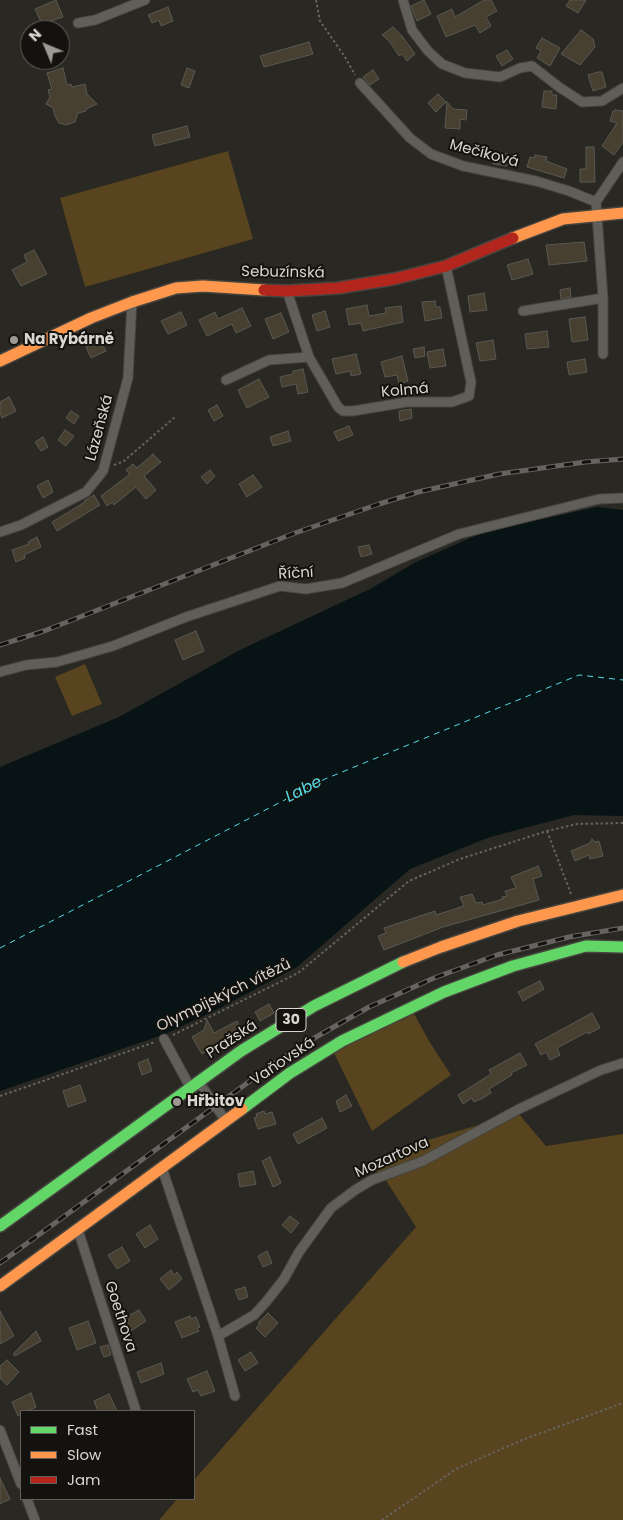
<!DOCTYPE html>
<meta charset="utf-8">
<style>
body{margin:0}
#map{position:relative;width:623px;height:1520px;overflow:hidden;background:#2a2822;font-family:Poppins,sans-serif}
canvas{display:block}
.legend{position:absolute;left:20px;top:1410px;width:175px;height:90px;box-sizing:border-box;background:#14120e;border:1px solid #63605b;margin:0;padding:6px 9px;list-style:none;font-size:15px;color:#d9d5cf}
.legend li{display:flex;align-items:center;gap:10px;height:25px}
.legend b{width:25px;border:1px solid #63605b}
.north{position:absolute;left:20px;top:20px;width:50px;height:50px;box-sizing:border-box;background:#14120e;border:1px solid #63605b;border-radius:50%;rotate:315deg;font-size:14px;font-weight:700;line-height:20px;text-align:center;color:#d9d5cf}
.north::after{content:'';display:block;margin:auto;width:18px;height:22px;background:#9c9892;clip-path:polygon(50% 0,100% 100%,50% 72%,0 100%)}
</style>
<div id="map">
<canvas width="623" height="1520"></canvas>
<ul class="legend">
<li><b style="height:6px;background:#63d668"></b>Fast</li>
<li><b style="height:6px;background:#ff974d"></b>Slow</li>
<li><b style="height:6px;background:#b3261e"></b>Jam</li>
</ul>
<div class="north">N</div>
</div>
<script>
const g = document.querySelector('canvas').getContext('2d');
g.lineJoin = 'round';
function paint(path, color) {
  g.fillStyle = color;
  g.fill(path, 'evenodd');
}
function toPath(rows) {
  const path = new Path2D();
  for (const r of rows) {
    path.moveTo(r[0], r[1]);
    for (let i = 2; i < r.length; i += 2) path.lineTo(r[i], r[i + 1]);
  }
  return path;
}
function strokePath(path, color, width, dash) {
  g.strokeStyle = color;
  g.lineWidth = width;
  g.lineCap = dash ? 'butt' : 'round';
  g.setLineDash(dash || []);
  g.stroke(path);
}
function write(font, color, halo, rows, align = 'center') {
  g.font = font + ' Poppins,sans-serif';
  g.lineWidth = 4;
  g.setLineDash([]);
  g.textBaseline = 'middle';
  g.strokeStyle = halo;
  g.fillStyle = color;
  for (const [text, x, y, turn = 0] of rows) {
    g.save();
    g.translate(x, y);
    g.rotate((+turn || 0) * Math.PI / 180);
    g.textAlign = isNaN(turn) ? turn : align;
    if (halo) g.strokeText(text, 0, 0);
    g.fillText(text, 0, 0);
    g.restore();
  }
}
const green = toPath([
 [228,151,253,239,85,287,60,198],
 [85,664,102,704,72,716,55,677],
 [412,1010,429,1041,451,1075,372,1131,333,1051],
 [518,1113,546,1146,623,1134,623,1520,159,1520,177,1499,194,1499,194,1480,416,1227,385,1179,368,1162,405,1147]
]);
const water = toPath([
 [597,507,623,510,623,816,574,815,490,837,410,869,297,967,214,1011,165,1034,0,1091,0,767,119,717,240,650,370,589,416,562,484,532]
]);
const ferry = toPath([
 [0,948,325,779,579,675,623,680]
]);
const building = toPath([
 [56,0,63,17,42,24,35,9,56,0],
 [424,0,431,14,417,21,411,6,424,0],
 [484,0,491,0,497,11,486,17,491,26,480,33,475,25,446,37,437,16,452,9,455,17,484,0],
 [570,0,586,0,578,13,566,6,570,0],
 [168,7,173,21,161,26,159,20,152,23,148,15,168,7],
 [393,27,402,36,415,54,407,61,402,54,399,56,389,41,382,35,393,27],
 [581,30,593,39,595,47,580,65,561,54,581,30],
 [542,38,560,48,550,66,537,58,541,51,536,48,542,38],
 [309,42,313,54,264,67,260,56,309,42],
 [507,50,513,59,502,66,496,56,507,50],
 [63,68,67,85,71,84,72,87,85,84,87,94,97,104,86,109,86,111,78,113,75,122,66,125,59,123,55,116,53,108,46,104,50,97,48,90,52,89,47,73,63,68],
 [187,68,195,71,189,88,181,85,187,68],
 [373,70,379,79,370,85,363,77,373,70],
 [598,72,602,72,606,87,593,91,588,75,598,72],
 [544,91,552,91,552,95,557,95,556,109,542,107,544,91],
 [438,94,446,102,436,112,428,103,438,94],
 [447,102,453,109,467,110,466,120,460,119,460,129,445,128,447,102],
 [615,110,623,111,623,142,614,155,602,146,617,123,610,121,613,111,615,111,615,110],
 [187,126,190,137,155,146,152,135,187,126],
 [586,147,594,147,595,182,580,182,580,169,586,169,586,147],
 [495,152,508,154,507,166,493,164,495,152],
 [535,155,547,157,546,161,567,169,564,178,527,167,530,157,535,158,535,155],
 [584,242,587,261,549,265,546,245,584,242],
 [34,250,47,274,21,286,12,270,27,262,24,255,34,250],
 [528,259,533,274,512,280,507,265,528,259],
 [570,288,571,297,561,299,560,290,570,288],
 [484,293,487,310,470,312,468,296,484,293],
 [435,301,436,307,440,307,442,318,425,321,422,302,435,301],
 [367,305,369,316,386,313,385,308,401,306,403,322,363,331,361,323,349,325,346,309,367,305],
 [242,308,251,326,236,333,232,324,207,336,199,320,215,312,218,319,242,308],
 [325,311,330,327,317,331,312,315,325,311],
 [181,312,187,325,168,334,161,321,181,312],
 [281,313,289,332,273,339,265,319,281,313],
 [585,317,588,340,572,342,569,319,585,317],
 [547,331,549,347,527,349,525,334,547,331],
 [100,340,106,351,91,358,86,347,100,340],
 [493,340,496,359,480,361,476,343,493,340],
 [424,347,425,356,415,358,413,349,424,347],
 [443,349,446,366,430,368,427,352,443,349],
 [356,354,361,374,351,376,350,371,336,374,332,359,356,354],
 [402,356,408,381,399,384,397,375,385,377,381,362,402,356],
 [585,359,587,372,569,375,567,362,585,359],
 [303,369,308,392,298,394,296,384,282,387,280,377,293,374,293,371,303,369],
 [259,379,269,397,247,408,238,390,259,379],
 [9,397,16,411,2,418,0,413,0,402,9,397],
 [217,405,223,416,214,421,208,410,217,405],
 [411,409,412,418,400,421,399,411,411,409],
 [71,411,79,416,74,424,66,418,71,411],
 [349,426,353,435,338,441,334,432,349,426],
 [65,430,74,436,66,446,58,440,65,430],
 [288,431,291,441,273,446,270,437,288,431],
 [43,437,48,447,41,451,35,442,43,437],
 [153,454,161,462,144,476,156,490,146,499,136,487,114,505,113,502,107,506,101,496,130,474,126,470,133,464,137,468,153,454],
 [210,470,215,476,207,484,201,477,210,470],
 [253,475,262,487,247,497,239,484,253,475],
 [48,480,53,492,43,498,37,486,48,480],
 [94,495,100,505,57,531,52,522,85,502,84,501,94,495],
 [37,537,41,547,24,555,25,558,16,562,12,550,29,544,28,542,37,537],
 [369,545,372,554,361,557,358,547,369,545],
 [196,631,204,651,183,660,175,640,196,631],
 [592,839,595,842,599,841,603,856,590,859,589,855,575,861,571,851,590,843,592,839],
 [538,866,542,876,533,879,539,900,443,927,384,950,378,936,386,933,384,928,435,911,436,915,464,906,460,897,472,894,476,903,482,902,483,905,503,899,502,897,507,896,505,891,516,888,511,877,538,866],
 [540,981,544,989,523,1001,518,992,540,981],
 [269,1004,274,1013,260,1021,255,1012,269,1004],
 [592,1013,600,1028,588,1034,587,1032,557,1048,560,1055,550,1060,546,1052,541,1055,535,1044,592,1013],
 [207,1020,214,1033,237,1021,242,1030,202,1054,192,1037,204,1030,207,1020],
 [520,1053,527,1065,511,1073,512,1075,489,1089,491,1093,483,1098,474,1102,472,1098,463,1104,458,1095,491,1074,489,1070,520,1053],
 [148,1059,152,1071,142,1075,138,1063,148,1059],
 [80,1085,86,1101,68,1107,63,1091,80,1085],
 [346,1095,352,1106,340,1112,336,1101,346,1095],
 [264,1111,265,1114,272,1112,276,1124,258,1129,254,1118,257,1117,256,1114,264,1111],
 [322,1118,327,1128,298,1144,293,1134,322,1118],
 [270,1157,281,1183,273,1187,262,1161,270,1157],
 [253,1171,256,1184,240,1187,238,1174,253,1171],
 [290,1216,299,1223,291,1233,282,1225,290,1216],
 [150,1225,158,1239,145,1248,136,1234,150,1225],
 [122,1247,130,1261,117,1269,108,1255,122,1247],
 [267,1251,272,1263,263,1267,258,1256,267,1251],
 [171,1270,174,1275,177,1272,182,1279,169,1290,160,1279,171,1270],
 [245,1287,248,1297,239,1300,235,1290,245,1287],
 [139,1310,146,1321,129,1332,121,1320,139,1310],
 [0,1311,14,1336,0,1344,0,1311],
 [268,1313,278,1323,265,1337,256,1328,260,1324,258,1323,268,1313],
 [190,1316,191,1319,196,1317,200,1327,197,1328,199,1331,182,1338,175,1322,190,1316],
 [88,1321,96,1343,77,1350,69,1328,88,1321],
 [36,1331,41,1341,15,1356,13,1354,36,1331],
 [108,1345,111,1355,104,1357,100,1347,108,1345],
 [251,1352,258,1363,245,1371,238,1360,251,1352],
 [7,1360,19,1372,7,1385,0,1378,0,1366,7,1360],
 [161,1363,164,1374,141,1383,137,1372,161,1363],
 [207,1371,215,1391,201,1396,198,1390,193,1392,187,1379,207,1371],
 [31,1393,36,1407,28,1411,21,1411,21,1414,18,1416,12,1402,31,1393],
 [109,1394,117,1411,98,1411,94,1401,109,1394],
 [0,1478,10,1499,0,1504,0,1478]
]);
const path = toPath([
 [316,0,320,21,345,57,355,75],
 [114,465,124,461,175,417],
 [547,831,571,894],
 [173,1035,298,973,409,881,460,859,547,831,577,824,623,823],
 [0,1096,155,1042],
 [382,1520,456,1469,522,1440,623,1403]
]);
const street = toPath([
 [403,0,412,30,428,51,442,64,465,73,500,77,520,68,532,66,559,87,582,102,602,101,623,88],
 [78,23,95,20,145,0],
 [360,83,410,138,431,154,463,166,536,181,569,191,596,202],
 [287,291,309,357,338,407,343,411,353,411,407,402,452,402,469,396,471,382,446,266],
 [523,311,603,298],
 [603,354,603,298,596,202,623,162],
 [226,380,269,360,309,357],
 [0,532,21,525,86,492,103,471,128,378,132,302],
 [0,672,26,665,57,662,113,646,186,617,280,586,306,589,342,583,459,534,599,499,623,498],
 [164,1039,190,1087],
 [198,1081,226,1121],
 [162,1168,218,1336,235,1396],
 [78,1230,136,1411],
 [218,1336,254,1315,266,1302,284,1279,299,1252,331,1208,355,1190,372,1180,423,1161,519,1109,601,1070,623,1063],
 [0,1430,21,1484],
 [27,1499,35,1520]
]);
const fast = toPath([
 [242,1109,290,1073,342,1041,444,992,513,966,586,946,623,947],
 [0,1226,241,1051,314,1006,403,962]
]);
const slow = toPath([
 [513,238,563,219,623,213],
 [0,361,91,318,132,302,176,288,203,286,264,290],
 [403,962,441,947,518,921,623,895],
 [0,1286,242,1109]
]);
const jam = toPath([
 [264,290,287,291,338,288,394,279,446,266,513,238]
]);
const rail = toPath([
 [0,645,44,631,295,533,379,504,418,492,499,474,585,462,623,459],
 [0,1263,272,1065,309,1041,369,1007,434,978,497,955,569,937,623,928]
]);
const markers = [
 [14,340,5,"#9c9892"],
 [177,1102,5,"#9c9892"]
];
const shields = [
 [291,1020,30]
];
const shieldNames = [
 ["30",291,1020]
];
const streetNames = [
 ["Mečíková",484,154,15],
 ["Sebuzínská",283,273,1],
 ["Kolmá",405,391,-5],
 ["Lázeňská",100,428,-75],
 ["Říční",296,574,-3],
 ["Olympijských vítězů",224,996,-26],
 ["Pražská",232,1040,-33],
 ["Vaňovská",283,1062,-34],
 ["Mozartova",392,1158,-24],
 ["Goethova",120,1317,72]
];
const poiNames = [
 ["Na Rybárně",24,340],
 ["Hřbitov",187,1102]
];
const waterNames = [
 ["Labe",304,790,-27]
];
paint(green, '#58441e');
paint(water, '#071314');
strokePath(ferry, '#56dbe7', 1, [6, 5]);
paint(building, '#474030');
strokePath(building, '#5a5854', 1);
strokePath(street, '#46443f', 11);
strokePath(fast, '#46443f', 14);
strokePath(slow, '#46443f', 14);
strokePath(jam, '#46443f', 14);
strokePath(path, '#66635f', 2, [2.5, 2.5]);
strokePath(street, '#605e59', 9);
strokePath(fast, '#63d668', 11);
strokePath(slow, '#ff974d', 11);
strokePath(jam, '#b3261e', 11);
strokePath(rail, '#666460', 5);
strokePath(rail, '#14120e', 3, [9]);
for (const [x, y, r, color] of markers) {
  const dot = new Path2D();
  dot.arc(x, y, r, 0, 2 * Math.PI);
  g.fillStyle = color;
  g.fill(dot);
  strokePath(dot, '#14120e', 2);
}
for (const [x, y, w] of shields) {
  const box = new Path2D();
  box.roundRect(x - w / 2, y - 11.5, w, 23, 4);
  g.fillStyle = '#14120e';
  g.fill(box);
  strokePath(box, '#d9d5cf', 1);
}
write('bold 14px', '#d9d5cf', null, shieldNames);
write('15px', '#d9d5cf', '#14120e', streetNames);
write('bold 15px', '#d9d5cf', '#14120e', poiNames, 'left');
write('italic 16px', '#56dbe7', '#14120e', waterNames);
</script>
